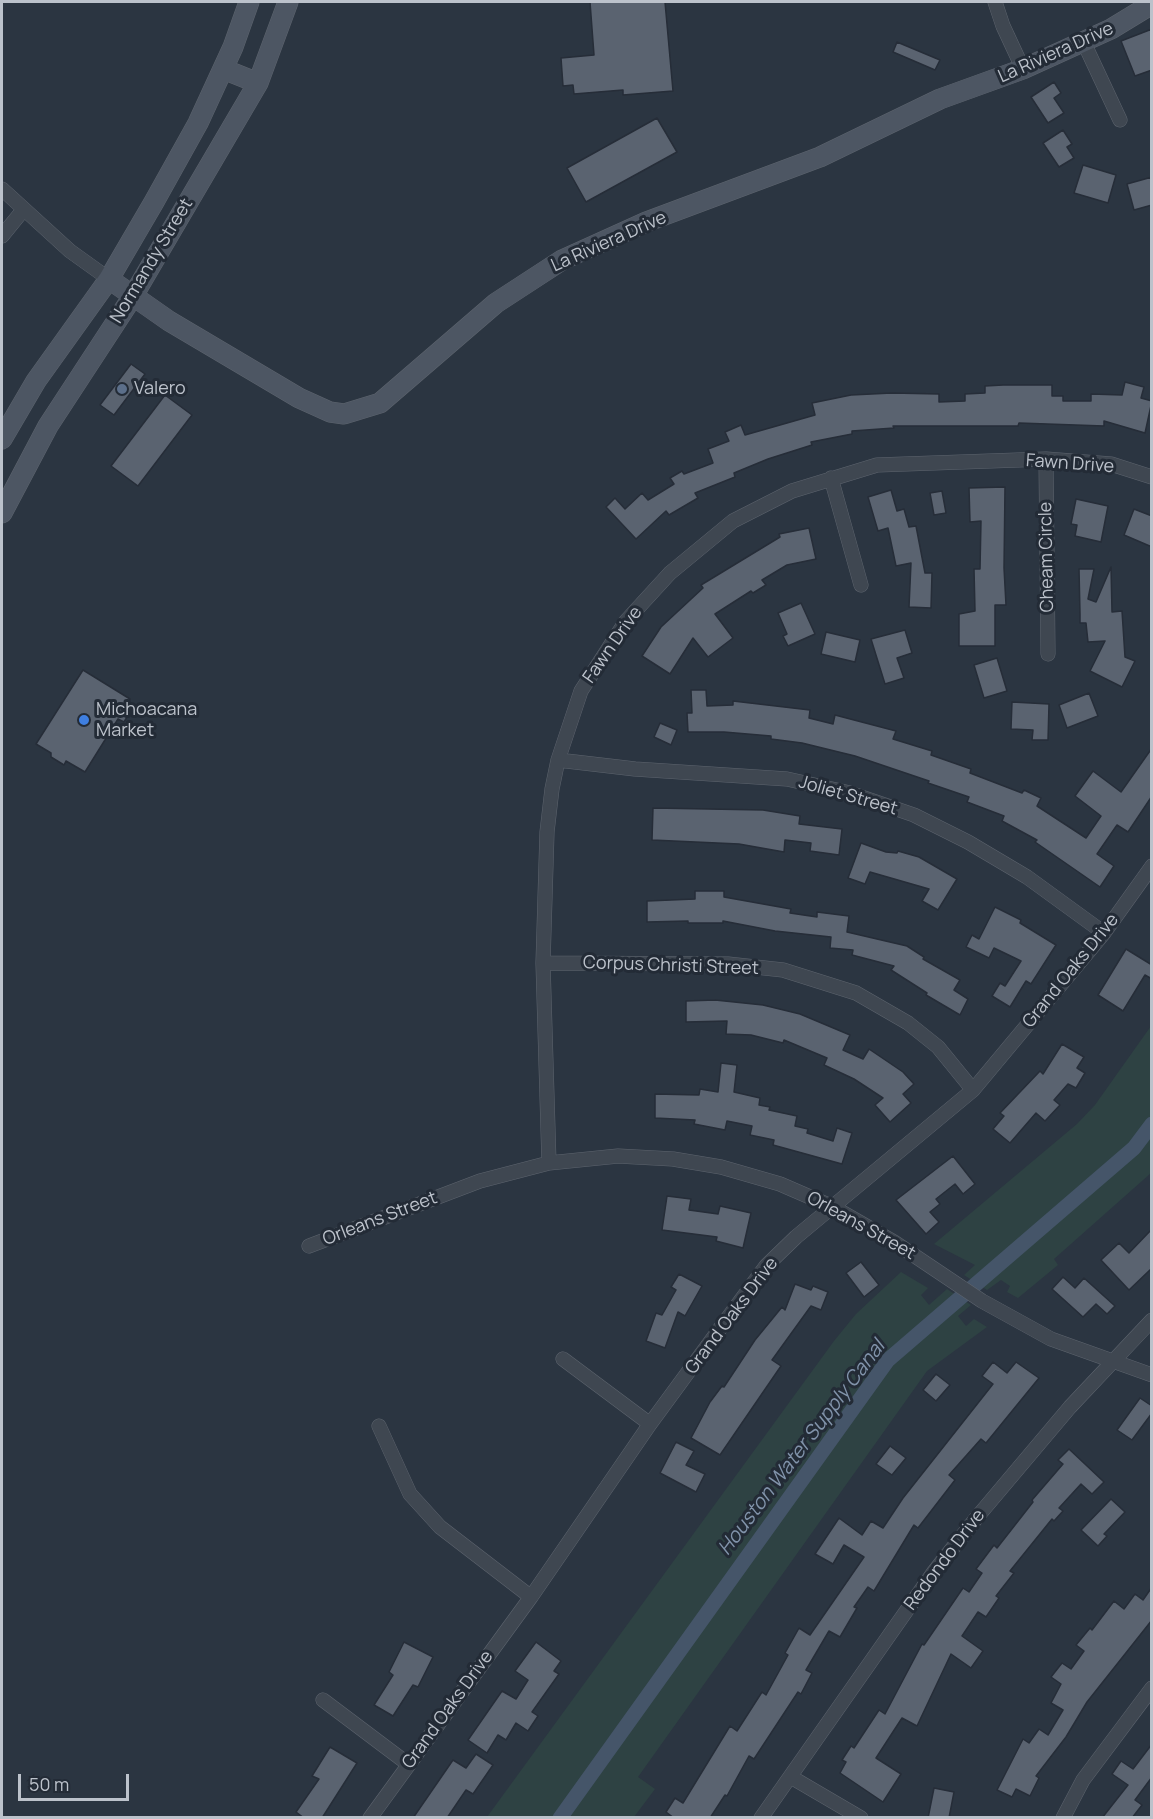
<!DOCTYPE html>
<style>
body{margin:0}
#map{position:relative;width:1153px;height:1819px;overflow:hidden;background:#2b3541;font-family:Manrope,sans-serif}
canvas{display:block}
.frame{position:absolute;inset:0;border:3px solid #bcc2cb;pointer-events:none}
.scale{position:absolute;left:18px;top:1774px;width:111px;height:27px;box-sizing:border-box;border:3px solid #bcc2cb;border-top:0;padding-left:8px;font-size:18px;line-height:21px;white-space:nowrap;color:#bcc2cb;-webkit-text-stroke:4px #232b36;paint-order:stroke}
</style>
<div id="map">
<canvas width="1153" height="1819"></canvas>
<div class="frame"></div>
<div class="scale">50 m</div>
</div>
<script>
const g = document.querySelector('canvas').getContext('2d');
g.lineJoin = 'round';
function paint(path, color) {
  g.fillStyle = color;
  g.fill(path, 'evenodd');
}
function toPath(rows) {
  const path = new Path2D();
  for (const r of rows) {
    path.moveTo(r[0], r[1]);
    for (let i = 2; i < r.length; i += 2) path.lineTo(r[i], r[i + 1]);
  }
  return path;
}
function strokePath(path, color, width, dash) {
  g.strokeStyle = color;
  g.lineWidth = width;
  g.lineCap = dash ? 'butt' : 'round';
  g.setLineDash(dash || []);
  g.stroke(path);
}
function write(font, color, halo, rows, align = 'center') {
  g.font = font + ' Manrope,sans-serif';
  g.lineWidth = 6;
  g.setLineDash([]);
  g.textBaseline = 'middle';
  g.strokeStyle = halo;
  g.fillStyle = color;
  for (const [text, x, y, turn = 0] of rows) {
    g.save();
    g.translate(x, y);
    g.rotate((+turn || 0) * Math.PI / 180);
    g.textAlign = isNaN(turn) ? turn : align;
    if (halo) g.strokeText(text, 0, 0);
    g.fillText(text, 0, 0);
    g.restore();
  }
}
const green = toPath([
 [1151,1026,1151,1173,1054,1259,1058,1265,1018,1298,1007,1292,1010,1286,1001,1280,987,1290,964,1275,975,1265,934,1244,1077,1124,1095,1105],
 [901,1272,928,1288,921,1295,929,1305,947,1289,971,1305,958,1316,966,1326,974,1319,987,1327,927,1371,638,1777,655,1789,634,1817,487,1817,834,1341,856,1314]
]);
const canal = toPath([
 [560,1818,888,1360,1134,1148,1152,1124]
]);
const building = toPath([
 [590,2,665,2,673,91,623,95,623,90,574,94,573,85,563,86,561,58,594,55,590,2],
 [1152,29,1152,70,1135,76,1121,41,1152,29],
 [897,42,940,60,935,70,893,52,897,42],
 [1054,82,1061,93,1054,98,1064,113,1048,123,1031,97,1054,82],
 [657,118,677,152,586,202,567,168,657,118],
 [1063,130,1072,144,1067,147,1074,158,1059,167,1043,143,1063,130],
 [1083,165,1116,175,1108,203,1074,193,1083,165],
 [1152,177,1152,205,1134,210,1127,184,1152,177],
 [131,364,145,374,114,415,100,405,131,364],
 [1125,382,1144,387,1141,398,1152,401,1145,433,1104,421,1104,426,1019,423,1018,426,893,426,894,428,852,431,852,434,811,442,812,445,768,459,734,473,735,477,695,493,698,498,669,515,666,511,636,539,606,507,615,498,625,509,642,493,648,500,674,484,670,478,682,471,684,474,713,463,708,449,729,441,725,432,741,425,745,435,815,415,812,403,851,395,892,393,939,394,939,402,965,401,965,394,985,393,985,386,1003,385,1052,385,1052,396,1063,396,1063,401,1091,401,1091,394,1122,395,1125,382],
 [165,395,192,415,138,486,111,466,165,395],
 [1005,487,1004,568,1006,605,995,605,995,646,959,646,959,614,975,611,974,569,980,569,981,521,970,522,969,488,1005,487],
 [891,490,897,511,904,509,909,527,916,526,925,573,932,573,931,608,909,607,911,563,896,566,888,528,878,531,868,497,891,490],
 [942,491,946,513,934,515,930,493,942,491],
 [1076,499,1108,506,1101,542,1075,536,1077,525,1071,524,1076,499],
 [1134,509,1152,516,1152,547,1124,535,1134,509],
 [809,528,816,559,787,565,762,580,766,585,753,593,751,591,715,614,733,638,708,657,693,638,670,674,642,656,661,627,703,588,701,585,780,537,779,534,809,528],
 [1111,567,1112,612,1122,611,1125,657,1135,661,1122,687,1090,671,1105,641,1088,642,1086,623,1080,623,1080,614,1079,569,1094,569,1088,599,1096,602,1111,567],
 [801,603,815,634,788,646,783,636,787,634,778,613,801,603],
 [905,630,912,653,897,658,904,678,885,684,871,639,905,630],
 [826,632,860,640,855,662,821,654,826,632],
 [997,658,1007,691,984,698,974,665,997,658],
 [83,670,130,699,124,708,130,712,124,722,118,719,85,772,66,761,64,765,51,757,51,753,36,744,83,670],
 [691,690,706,690,707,706,733,705,733,701,810,710,809,718,833,724,835,715,896,731,893,739,932,751,931,755,971,769,970,773,1022,793,1024,790,1041,798,1037,806,1086,838,1101,816,1075,796,1093,771,1121,792,1152,748,1152,796,1128,832,1117,825,1097,854,1114,866,1100,887,1035,842,1037,840,1002,821,1004,816,967,802,969,797,928,783,929,781,855,756,802,743,771,739,771,736,724,732,688,732,687,713,692,713,691,690],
 [1089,693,1098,716,1067,728,1059,705,1089,693],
 [1012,702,1049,704,1048,740,1032,740,1033,730,1011,729,1012,702],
 [660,723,677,730,671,745,654,737,660,723],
 [653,808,763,810,800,816,799,824,842,829,839,855,810,851,811,843,785,840,784,852,739,844,652,840,653,808],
 [861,843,886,852,897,853,898,851,919,857,957,879,938,910,922,901,929,889,870,872,865,884,848,878,861,843],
 [695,891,724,891,724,897,791,909,790,913,817,917,817,912,849,916,847,932,907,946,924,957,923,959,960,980,954,990,968,999,960,1015,926,995,927,993,891,970,894,966,852,955,853,950,830,948,831,937,775,931,723,921,723,923,688,923,688,921,647,922,647,901,695,899,695,891],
 [995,907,1021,920,1020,923,1056,945,1031,984,1026,981,1010,1007,992,996,1000,983,1005,986,1021,961,994,948,989,958,966,947,972,935,979,939,995,907],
 [1126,949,1152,965,1152,979,1145,975,1123,1011,1098,995,1126,949],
 [715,1000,763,1005,800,1014,850,1035,843,1050,863,1059,869,1049,903,1072,914,1084,903,1094,911,1103,890,1122,875,1105,883,1098,854,1079,824,1065,827,1058,784,1040,783,1043,751,1035,726,1034,727,1021,686,1022,686,1001,715,1000],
 [1062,1044,1084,1057,1077,1068,1085,1073,1076,1088,1068,1084,1054,1100,1060,1105,1045,1121,1036,1113,1010,1143,993,1129,1004,1116,1000,1113,1040,1071,1043,1074,1062,1044],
 [721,1063,737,1065,734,1092,760,1098,759,1105,770,1107,769,1110,797,1116,795,1126,808,1129,807,1133,833,1141,837,1128,852,1133,842,1164,773,1145,774,1140,750,1135,752,1126,727,1121,725,1130,694,1124,695,1120,655,1118,655,1094,699,1095,700,1089,718,1092,721,1063],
 [953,1156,975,1184,963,1194,955,1184,936,1199,940,1204,930,1212,939,1222,926,1234,896,1200,953,1156],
 [667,1196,691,1199,689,1210,718,1214,720,1206,751,1213,743,1248,716,1241,717,1237,662,1230,667,1196],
 [1152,1229,1152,1268,1129,1290,1101,1260,1119,1243,1129,1253,1152,1229],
 [861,1262,879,1285,864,1297,846,1273,861,1262],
 [679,1274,702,1286,685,1316,678,1312,665,1348,646,1341,656,1313,662,1315,676,1290,671,1287,679,1274],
 [1063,1277,1075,1288,1084,1278,1115,1306,1107,1314,1096,1304,1083,1317,1052,1289,1063,1277],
 [795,1284,811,1290,813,1286,828,1292,821,1310,811,1306,772,1360,781,1366,720,1455,691,1438,710,1402,722,1386,724,1387,755,1340,782,1307,785,1310,795,1284],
 [993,1362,1007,1373,1016,1362,1039,1378,986,1443,981,1439,949,1475,955,1480,918,1528,914,1525,874,1591,868,1587,854,1607,857,1608,840,1637,829,1631,806,1670,812,1673,801,1694,798,1692,754,1759,749,1756,727,1796,725,1795,710,1818,674,1818,666,1812,675,1798,683,1803,730,1726,737,1731,762,1692,766,1695,788,1655,785,1653,799,1628,810,1635,864,1557,844,1545,833,1564,815,1554,839,1518,862,1535,871,1521,883,1528,903,1498,993,1384,982,1376,993,1362],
 [936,1374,950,1385,936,1401,923,1390,936,1374],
 [1140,1398,1152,1406,1152,1413,1132,1440,1117,1430,1140,1398],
 [676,1442,694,1451,686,1465,705,1474,696,1492,660,1473,676,1442],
 [890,1446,906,1458,892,1475,876,1464,890,1446],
 [1069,1449,1104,1482,1092,1494,1081,1484,1059,1508,1063,1511,1054,1521,1052,1519,1010,1571,1014,1573,996,1596,999,1598,986,1617,978,1612,962,1636,983,1651,971,1668,951,1654,917,1726,902,1718,876,1758,901,1774,883,1802,840,1773,846,1762,842,1760,851,1746,854,1748,879,1710,885,1714,922,1644,924,1645,963,1588,969,1592,982,1573,976,1569,994,1545,997,1548,1033,1502,1032,1500,1063,1464,1058,1460,1069,1449],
 [1111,1499,1125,1512,1104,1534,1107,1536,1098,1546,1081,1530,1111,1499],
 [1152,1587,1152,1620,1087,1702,1066,1737,1036,1776,1039,1778,1030,1796,1016,1789,1012,1797,997,1790,1023,1739,1029,1743,1039,1729,1048,1735,1063,1710,1051,1703,1061,1684,1051,1677,1062,1663,1071,1669,1084,1651,1076,1645,1090,1628,1092,1630,1114,1601,1124,1609,1135,1594,1143,1600,1152,1587],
 [404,1642,433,1657,418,1687,413,1685,393,1716,374,1705,393,1675,389,1672,404,1642],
 [536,1642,561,1661,554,1671,559,1674,532,1712,538,1716,528,1731,516,1723,506,1740,498,1735,487,1753,468,1740,502,1691,516,1699,528,1680,515,1671,536,1642],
 [1152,1744,1152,1777,1135,1800,1142,1805,1132,1818,1102,1818,1128,1785,1112,1774,1121,1761,1133,1769,1152,1744],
 [330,1747,357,1763,322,1818,304,1818,296,1812,319,1779,312,1776,330,1747],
 [476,1754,493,1765,473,1794,466,1790,447,1818,413,1818,453,1760,466,1768,476,1754],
 [934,1788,954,1792,949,1818,928,1818,934,1788]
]);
const street = toPath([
 [995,2,1003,26,1023,69],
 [1084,43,1120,120],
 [2,189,70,251,109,279],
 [2,236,24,209],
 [1046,459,1048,654],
 [831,478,861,585],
 [558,760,635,769,787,779,850,793,914,815,968,842,1027,877,1104,933],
 [543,963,728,964,783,970,856,993,908,1023,938,1047,973,1090],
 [549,1163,543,963,547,832,552,789,558,760,581,691,626,621,670,573,733,521,792,491,877,465,1046,459,1111,464,1152,477],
 [309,1246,480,1181,549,1163,618,1156,673,1159,721,1167,780,1184,833,1207,894,1242,982,1301,1051,1339,1152,1375],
 [563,1359,650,1424],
 [379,1426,410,1494,440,1527,531,1597],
 [323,1700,408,1764],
 [791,1777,861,1818],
 [370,1818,531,1597,650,1424,766,1266,796,1237,973,1090,1104,933,1152,866],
 [761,1818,933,1573,978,1516,1070,1407,1152,1320],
 [1063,1818,1083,1780,1152,1688]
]);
const secondary = toPath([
 [223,69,258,83],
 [109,279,169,321,299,398,330,412,344,414,380,403,496,303,562,260,646,222,820,157,940,99,1023,69,1111,29,1152,4],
 [2,439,36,381,109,279,154,202,198,123,233,47,249,2],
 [2,513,48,426,133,296,258,83,288,2]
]);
const markers = [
 [122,389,6,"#5c6f8a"],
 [84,720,6,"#3f7fe0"]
];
const streetNames = [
 ["La Riviera Drive",1056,53,-24],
 ["La Riviera Drive",609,242,-24],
 ["Normandy Street",152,261,-59],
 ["Fawn Drive",1070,464,4],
 ["Cheam Circle",1047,557,-91],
 ["Fawn Drive",613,645,-55],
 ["Joliet Street",848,796,16],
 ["Corpus Christi Street",671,966,2],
 ["Grand Oaks Drive",1071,971,-51],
 ["Orleans Street",380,1219,-21],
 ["Orleans Street",861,1226,29],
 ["Grand Oaks Drive",732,1316,-53],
 ["Redondo Drive",945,1560,-53],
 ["Grand Oaks Drive",448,1710,-54]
];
const poiNames = [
 ["Valero",134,389],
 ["Michoacana",96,710],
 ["Market",96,731]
];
const waterNames = [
 ["Houston Water Supply Canal",802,1448,-53]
];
paint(green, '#2e4243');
strokePath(canal, '#455569', 15);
paint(building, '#5a6370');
strokePath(building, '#262d38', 1.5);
strokePath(street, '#5d646e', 15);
strokePath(secondary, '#5d646e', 21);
strokePath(street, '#3f4751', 14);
strokePath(secondary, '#4d5663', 20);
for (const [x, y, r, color] of markers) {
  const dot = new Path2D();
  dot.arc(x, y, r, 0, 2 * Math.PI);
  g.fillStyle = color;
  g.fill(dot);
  strokePath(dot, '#232b36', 2);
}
write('18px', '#bcc2cb', '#232b36', streetNames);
write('18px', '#bcc2cb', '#232b36', poiNames, 'left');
write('italic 20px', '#8193aa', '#232b36', waterNames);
</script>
